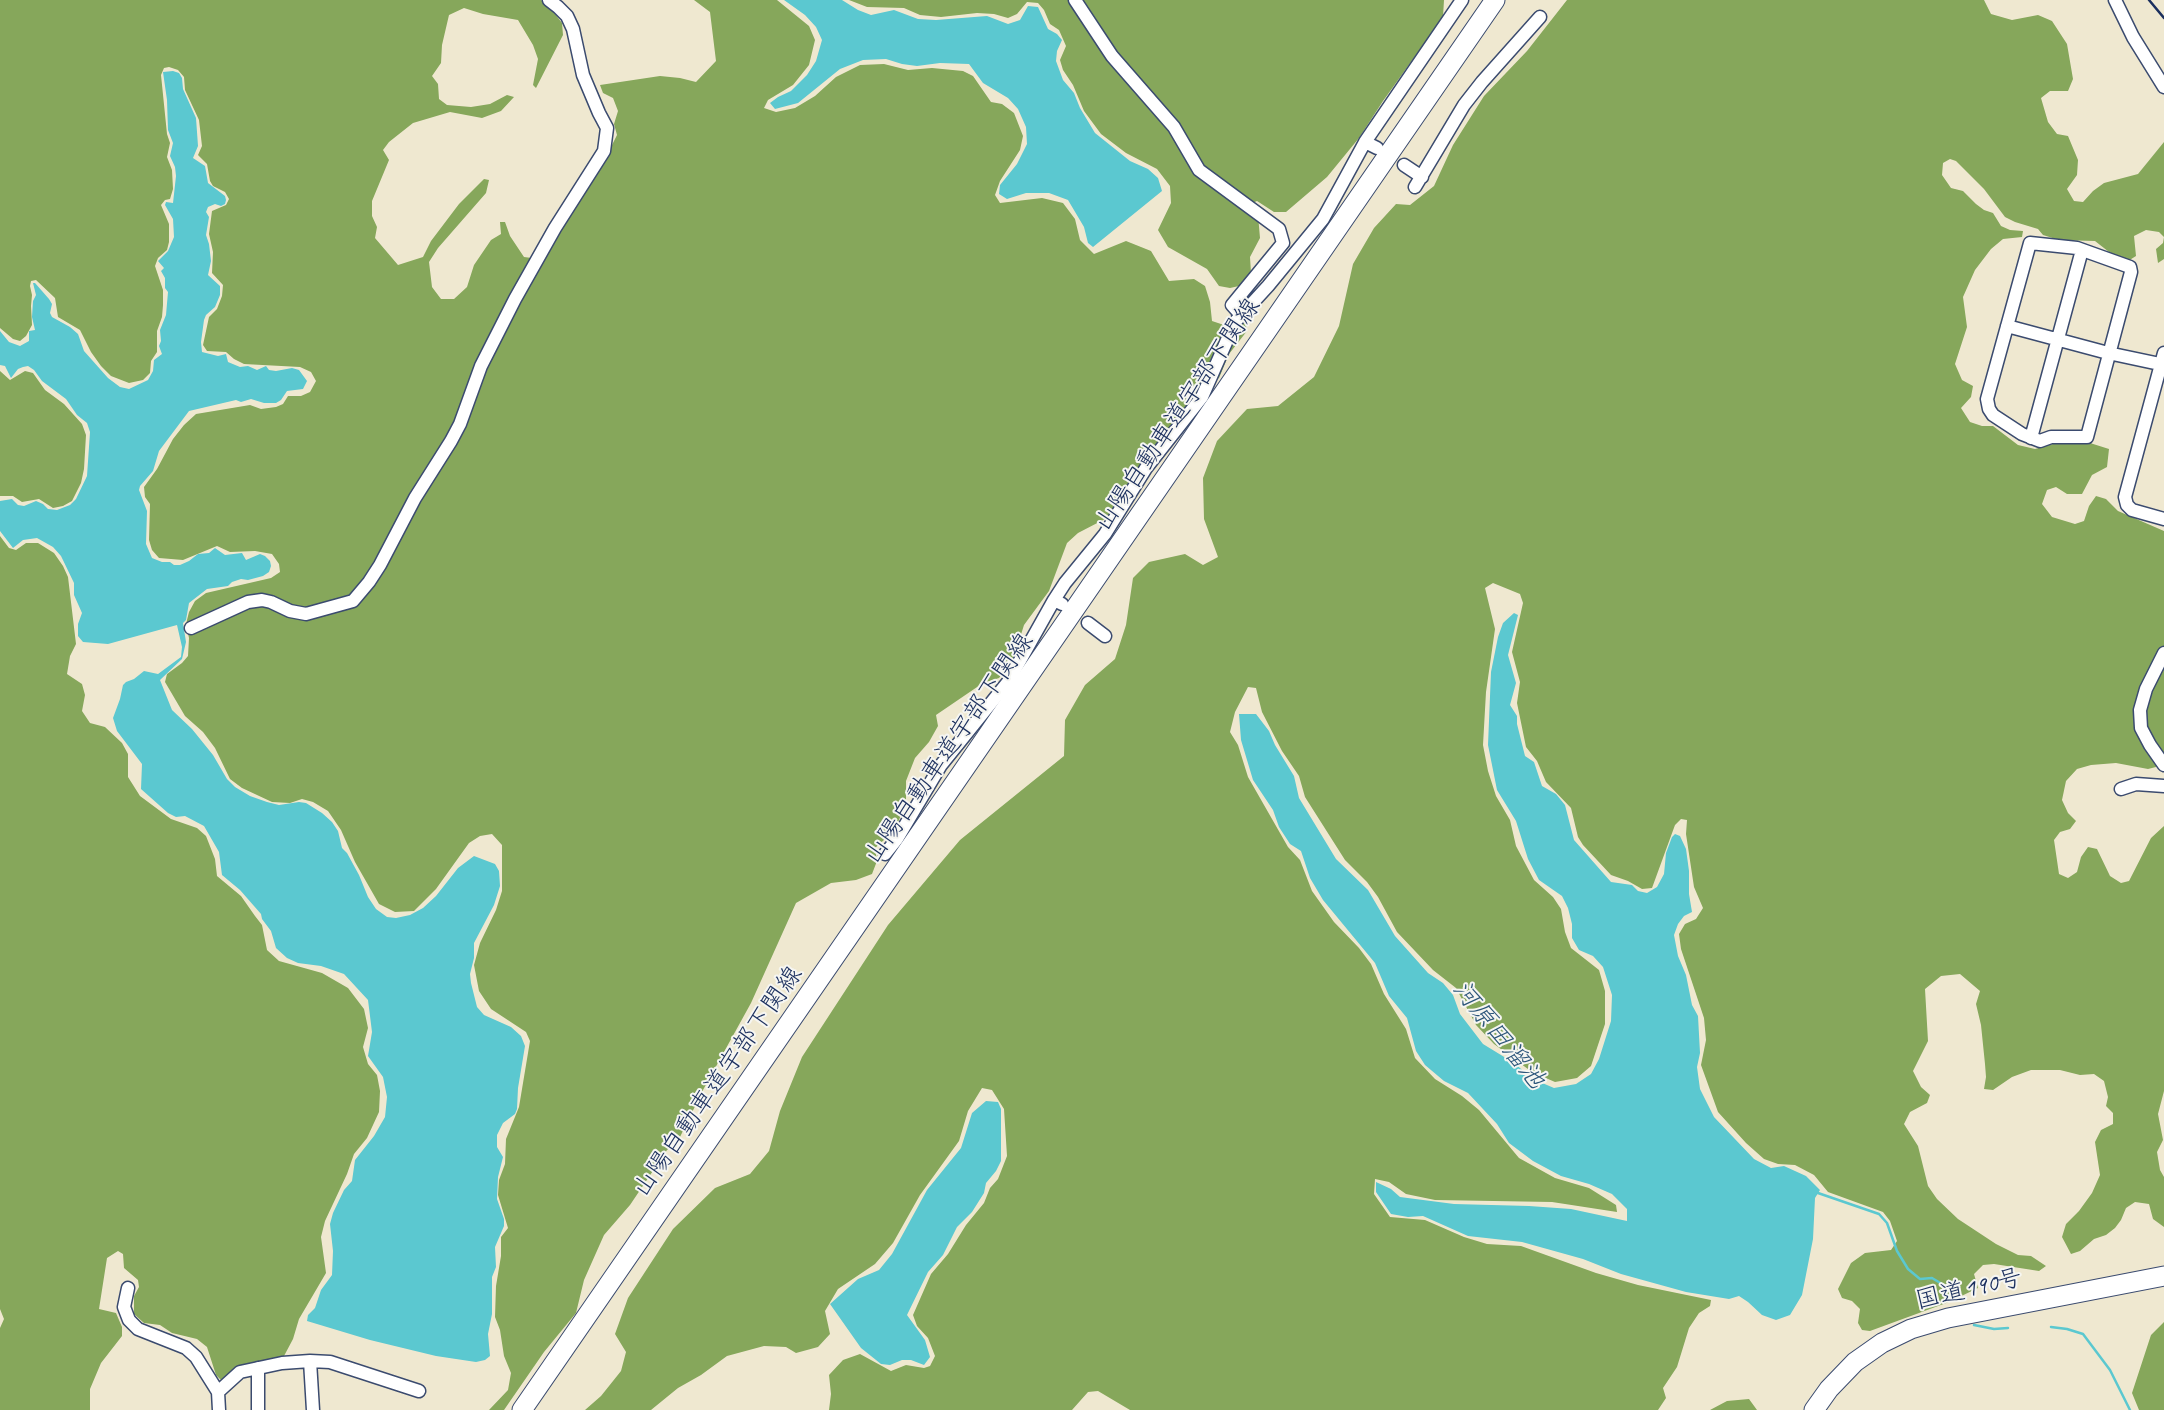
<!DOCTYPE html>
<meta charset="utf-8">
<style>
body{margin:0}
canvas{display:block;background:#efe8d0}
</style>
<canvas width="2164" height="1410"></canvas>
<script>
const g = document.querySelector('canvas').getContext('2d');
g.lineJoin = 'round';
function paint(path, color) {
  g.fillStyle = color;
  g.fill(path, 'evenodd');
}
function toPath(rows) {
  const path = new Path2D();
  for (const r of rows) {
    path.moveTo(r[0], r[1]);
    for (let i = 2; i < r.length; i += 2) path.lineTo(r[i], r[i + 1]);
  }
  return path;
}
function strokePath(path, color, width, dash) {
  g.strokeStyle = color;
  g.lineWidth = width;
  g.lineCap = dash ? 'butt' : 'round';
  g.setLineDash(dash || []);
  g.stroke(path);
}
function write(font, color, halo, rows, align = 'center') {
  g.font = font + ' Caveat,"Klee One",sans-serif';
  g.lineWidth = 4;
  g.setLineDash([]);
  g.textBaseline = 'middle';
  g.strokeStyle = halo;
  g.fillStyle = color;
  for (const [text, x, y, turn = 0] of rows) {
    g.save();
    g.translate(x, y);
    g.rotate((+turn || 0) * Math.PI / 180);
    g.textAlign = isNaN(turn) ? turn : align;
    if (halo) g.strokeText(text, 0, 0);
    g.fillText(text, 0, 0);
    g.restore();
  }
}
const forest = toPath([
 [0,0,541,0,549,6,562,23,563,35,536,88,533,85,538,59,533,45,518,20,483,14,464,8,449,15,442,45,441,63,432,76,438,84,439,99,447,105,471,107,490,104,507,95,514,97,501,111,482,118,450,112,413,123,389,142,383,150,389,160,372,201,372,216,377,227,375,238,398,265,423,257,431,241,459,204,484,179,489,180,486,193,438,248,429,262,432,287,441,299,454,299,467,287,474,265,491,240,501,234,500,222,505,222,510,236,524,257,532,258,549,235,597,149,612,145,617,135,614,124,618,111,613,98,603,93,600,85,660,76,680,78,696,82,716,61,710,12,694,0,777,0,809,26,815,40,809,65,793,85,768,100,764,108,776,112,795,108,815,96,836,77,860,65,884,64,908,70,932,68,963,71,973,76,991,102,1002,104,1014,113,1023,136,1020,150,1000,181,995,195,1000,203,1042,198,1063,203,1075,219,1080,240,1094,254,1126,241,1151,251,1169,281,1194,279,1205,286,1210,302,1212,321,1227,326,1245,319,1247,331,1229,354,1219,378,1205,385,1189,402,1130,480,1115,508,1105,519,1078,533,1067,543,1049,591,1024,625,1013,660,999,678,983,683,936,715,938,726,929,742,915,758,906,781,906,804,894,831,875,848,877,861,872,874,856,880,831,883,796,903,751,1003,703,1090,679,1139,667,1150,630,1205,604,1235,584,1280,576,1313,544,1352,504,1410,489,1410,508,1390,511,1373,504,1356,500,1330,495,1317,496,1286,501,1256,501,1237,508,1228,498,1195,499,1180,505,1164,506,1139,519,1107,530,1041,526,1032,491,1009,479,991,474,965,480,943,496,910,502,891,502,845,492,834,480,836,469,843,436,889,414,911,395,912,379,904,355,862,341,830,328,811,313,802,302,799,290,803,272,802,242,788,230,779,215,748,203,732,185,716,165,682,167,674,182,663,188,656,189,638,186,624,189,612,195,601,206,593,271,578,280,572,279,564,272,554,255,551,230,552,217,546,183,560,159,558,152,550,149,540,150,504,145,497,144,487,157,469,173,439,184,425,196,414,250,405,261,409,276,407,283,404,288,396,301,396,310,392,316,381,311,372,300,367,244,364,234,359,226,352,207,351,203,345,209,317,217,309,222,296,223,285,212,273,213,252,209,234,212,211,226,205,229,199,225,192,213,186,210,181,207,164,198,155,202,146,199,120,185,90,184,77,178,70,169,67,164,68,161,75,167,134,170,143,167,157,172,170,173,189,170,199,165,200,161,205,169,224,169,242,167,250,158,258,155,266,163,290,163,305,162,317,157,331,157,352,151,361,150,373,143,380,129,383,111,376,101,366,91,352,80,330,58,317,55,298,36,280,31,281,30,286,32,295,31,306,32,325,26,336,20,341,13,339,0,328],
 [849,0,1444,0,1443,17,1383,101,1359,138,1327,177,1286,212,1274,212,1257,201,1248,205,1258,215,1260,238,1250,257,1251,273,1239,286,1230,288,1219,286,1207,269,1168,247,1158,230,1171,203,1170,186,1157,169,1126,153,1101,134,1084,111,1073,85,1063,70,1060,60,1066,46,1059,30,1050,24,1044,10,1038,3,1027,2,1017,14,1008,18,994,14,977,13,941,17,920,15,904,8,867,7],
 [1567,0,1984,0,1991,14,2012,20,2038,15,2052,21,2067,44,2073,79,2068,91,2050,91,2041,98,2048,122,2057,134,2068,136,2078,160,2077,175,2067,189,2074,201,2083,202,2093,191,2104,183,2138,174,2164,142,2164,259,2158,263,2156,249,2163,243,2164,237,2159,232,2146,230,2134,236,2136,256,2128,261,2109,252,2095,241,2059,240,2043,235,2038,229,2015,222,2005,217,1984,189,1956,161,1950,159,1943,163,1942,175,1951,188,1963,191,1976,204,1984,210,1993,213,2001,226,2010,230,2023,231,2022,237,2003,239,1991,249,1975,270,1963,297,1967,327,1955,364,1962,380,1973,386,1971,397,1961,408,1970,422,1982,426,1993,426,2018,445,2035,449,2053,444,2090,443,2109,449,2107,467,2092,475,2082,494,2067,494,2056,487,2047,490,2042,504,2052,517,2075,524,2084,521,2089,506,2096,496,2106,499,2118,511,2164,531,2164,754,2156,761,2156,767,2148,769,2116,763,2091,765,2077,769,2066,781,2062,800,2068,813,2076,821,2070,829,2060,832,2054,840,2059,874,2068,878,2077,872,2081,857,2088,847,2097,849,2110,876,2121,883,2129,881,2151,838,2164,826,2164,1091,2158,1114,2163,1140,2157,1152,2160,1170,2164,1177,2164,1227,2153,1219,2149,1204,2135,1202,2126,1208,2121,1220,2115,1228,2106,1235,2094,1239,2080,1251,2071,1254,2062,1237,2066,1224,2079,1211,2092,1193,2100,1175,2095,1142,2101,1130,2113,1124,2113,1113,2106,1106,2108,1097,2104,1081,2094,1074,2080,1075,2060,1070,2031,1070,2012,1077,1993,1090,1984,1089,1986,1077,1985,1064,1981,1025,1976,1004,1980,991,1960,974,1941,976,1925,989,1928,1041,1913,1071,1921,1087,1930,1095,1927,1103,1910,1112,1904,1124,1918,1146,1928,1186,1937,1199,1958,1219,1996,1244,2018,1255,2031,1256,2046,1266,2039,1271,1994,1264,1983,1265,1974,1274,1978,1288,1949,1302,1870,1331,1862,1330,1858,1323,1860,1309,1852,1301,1842,1298,1838,1289,1851,1263,1865,1253,1891,1250,1897,1241,1890,1221,1883,1212,1828,1192,1814,1175,1795,1165,1778,1164,1764,1159,1746,1143,1718,1112,1701,1065,1706,1040,1704,1018,1681,949,1679,934,1685,924,1696,919,1703,908,1694,887,1686,834,1687,820,1681,819,1675,825,1652,888,1642,889,1628,881,1611,875,1583,845,1578,837,1571,808,1546,782,1537,761,1526,747,1517,703,1520,682,1512,652,1523,603,1520,594,1493,583,1485,588,1495,629,1486,692,1483,745,1488,771,1496,796,1510,820,1516,846,1534,880,1553,897,1561,909,1565,932,1571,948,1599,970,1605,991,1605,1024,1591,1066,1577,1078,1555,1082,1532,1072,1494,1044,1476,1025,1456,988,1433,970,1397,932,1378,897,1367,882,1345,860,1305,797,1299,776,1282,751,1262,712,1256,688,1248,687,1235,712,1230,732,1238,745,1248,777,1288,847,1300,860,1312,891,1334,922,1359,948,1371,964,1384,994,1406,1029,1415,1058,1435,1079,1462,1096,1479,1110,1519,1158,1555,1178,1589,1188,1616,1205,1617,1212,1552,1202,1435,1200,1406,1194,1389,1182,1375,1179,1374,1194,1390,1217,1425,1220,1464,1237,1487,1244,1521,1246,1596,1273,1638,1285,1711,1300,1710,1306,1699,1313,1689,1328,1677,1367,1663,1388,1666,1398,1658,1410,1130,1410,1098,1391,1088,1392,1072,1410,829,1410,831,1394,829,1375,843,1360,860,1354,891,1371,906,1365,924,1368,930,1366,935,1356,928,1338,917,1326,913,1315,931,1274,948,1254,966,1225,984,1203,990,1188,998,1179,1007,1156,1004,1109,992,1090,982,1088,968,1111,959,1141,920,1195,893,1243,875,1264,838,1289,825,1311,830,1334,818,1347,796,1353,786,1347,764,1346,727,1356,701,1375,678,1388,651,1410,585,1410,601,1396,621,1371,626,1352,615,1334,628,1298,673,1229,715,1188,750,1174,769,1151,780,1111,802,1057,888,925,960,840,1064,756,1065,720,1085,685,1115,659,1126,625,1133,578,1149,562,1185,554,1203,565,1218,557,1204,519,1203,478,1217,441,1247,409,1278,406,1314,377,1339,326,1353,264,1374,228,1396,204,1410,205,1434,186,1453,145,1484,96,1527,51],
 [0,371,10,380,25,371,33,373,45,390,64,404,82,424,86,435,84,469,81,483,72,501,63,506,53,508,39,499,22,502,13,496,0,496],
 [0,536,9,548,16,550,26,543,38,543,54,553,63,566,68,577,76,644,70,656,67,674,82,684,85,695,82,711,90,723,105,727,122,743,128,754,128,777,140,796,171,819,197,828,206,836,215,859,217,876,241,896,255,916,262,925,267,950,279,961,322,973,348,988,364,1009,368,1028,363,1047,368,1064,377,1075,380,1091,379,1112,367,1138,354,1154,347,1174,325,1221,321,1237,326,1273,299,1319,293,1339,284,1356,248,1364,223,1382,216,1375,207,1347,197,1339,172,1333,160,1325,144,1323,134,1314,134,1296,139,1287,138,1280,124,1268,123,1254,118,1251,107,1258,99,1309,116,1313,122,1327,122,1336,101,1363,90,1389,90,1410,0,1410,0,1328,4,1319,0,1309],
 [2164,1322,2164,1410,2139,1410,2132,1393,2151,1335],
 [1749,1399,1757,1410,1710,1410,1727,1401]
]);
const water = toPath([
 [784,0,842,0,858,10,871,15,894,10,918,19,936,20,987,16,1008,24,1020,20,1028,6,1038,7,1048,29,1057,34,1062,40,1057,51,1056,61,1063,80,1074,93,1080,108,1095,133,1130,161,1148,169,1158,178,1162,191,1093,247,1088,243,1084,227,1068,200,1049,193,1026,193,1007,199,999,194,1000,185,1017,164,1027,144,1026,127,1018,109,1008,98,983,83,969,64,940,63,917,66,902,64,886,59,863,60,840,69,798,103,775,109,770,103,778,97,791,91,807,75,816,61,822,40,816,27,805,15],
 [173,71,179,73,182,78,183,89,196,118,198,146,193,158,205,166,208,183,225,196,226,200,225,204,221,206,215,204,208,207,206,212,209,217,206,235,209,244,211,261,208,275,220,286,220,295,215,307,206,315,204,320,201,342,202,352,218,356,226,354,228,362,240,367,248,366,257,370,266,366,269,370,276,371,292,368,299,370,307,381,303,389,287,391,281,400,276,403,264,403,251,399,241,402,236,400,189,411,159,451,153,471,140,486,139,490,147,511,146,544,152,558,162,562,170,562,174,565,180,565,189,561,198,554,209,553,215,548,225,555,242,553,246,560,260,554,265,556,270,561,271,566,269,572,263,576,248,580,241,579,232,582,228,586,207,589,189,603,186,620,183,623,186,642,182,659,160,680,172,710,192,729,213,755,227,779,235,787,250,796,267,802,279,805,299,802,306,803,322,813,332,822,338,831,342,848,347,853,359,875,368,897,376,909,387,917,396,918,410,915,423,908,436,896,458,868,474,856,495,864,499,871,500,886,494,905,474,943,474,958,470,974,471,983,477,1007,484,1015,511,1027,521,1036,525,1046,518,1088,517,1109,515,1114,503,1123,497,1135,497,1147,503,1157,498,1177,497,1199,504,1219,504,1226,495,1247,496,1267,492,1277,492,1314,488,1334,490,1356,485,1360,476,1362,436,1356,370,1340,307,1321,308,1315,315,1308,321,1290,332,1275,333,1251,330,1224,333,1213,344,1190,352,1181,355,1160,374,1136,385,1117,387,1097,383,1077,368,1056,372,1032,368,1000,344,974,321,966,298,963,287,958,276,948,271,931,262,919,261,914,240,890,222,875,219,852,204,826,185,816,176,817,168,813,141,789,142,764,117,731,113,718,120,699,123,685,126,682,134,679,144,671,158,674,181,657,182,647,177,625,108,644,83,642,78,636,78,624,82,613,74,595,74,583,61,556,53,547,37,538,23,540,13,548,0,531,0,501,12,499,18,505,24,506,36,501,43,504,48,509,57,510,70,505,76,499,87,476,90,432,87,423,77,415,66,399,42,381,34,370,28,366,23,367,18,369,11,378,5,366,0,365,0,331,9,342,20,346,29,341,29,331,35,330,32,317,33,301,36,295,33,283,35,283,49,299,52,304,50,313,52,317,70,327,78,334,84,351,108,378,120,387,129,389,148,380,153,371,154,360,162,354,159,346,161,341,160,330,166,315,168,292,165,288,165,278,161,271,164,268,158,261,168,251,174,237,173,219,165,205,166,202,173,203,176,176,175,167,170,156,173,143,168,130,167,100,163,72],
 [1514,613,1518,615,1508,655,1516,683,1510,705,1517,716,1517,724,1525,756,1534,762,1542,786,1556,794,1565,805,1574,840,1611,882,1632,885,1638,891,1647,893,1657,887,1664,874,1666,853,1672,837,1675,834,1680,836,1686,849,1689,871,1689,894,1692,912,1684,916,1678,924,1674,935,1678,956,1686,975,1692,1005,1698,1016,1700,1053,1697,1067,1700,1089,1714,1117,1754,1159,1771,1168,1784,1166,1806,1176,1820,1190,1815,1198,1813,1239,1802,1295,1790,1315,1776,1320,1762,1315,1748,1302,1739,1296,1729,1299,1686,1292,1621,1274,1583,1259,1522,1242,1468,1236,1423,1216,1408,1217,1391,1214,1376,1192,1376,1182,1391,1189,1400,1197,1454,1204,1529,1206,1571,1209,1627,1221,1627,1209,1612,1194,1589,1184,1561,1176,1533,1161,1509,1143,1497,1124,1468,1093,1444,1081,1425,1065,1416,1051,1407,1018,1389,996,1375,963,1323,900,1310,878,1301,851,1290,844,1279,827,1273,810,1253,780,1241,740,1239,714,1256,714,1269,731,1275,745,1294,776,1299,798,1336,859,1368,890,1395,936,1428,973,1443,983,1453,995,1460,1014,1483,1044,1514,1063,1533,1079,1554,1088,1576,1084,1591,1074,1599,1059,1611,1021,1612,995,1603,967,1593,956,1579,950,1572,938,1572,924,1568,908,1562,896,1539,880,1528,859,1516,821,1497,790,1488,745,1491,672,1498,637,1503,623],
 [986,1101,998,1102,1001,1109,1001,1161,996,1171,986,1183,984,1193,972,1212,957,1227,943,1255,928,1272,907,1315,925,1340,930,1357,924,1365,911,1360,902,1360,890,1365,881,1364,861,1348,830,1304,858,1279,879,1270,892,1254,927,1190,961,1148,972,1113]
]);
const stream = toPath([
 [1818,1193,1879,1214,1887,1223,1897,1251,1908,1269,1920,1279,1932,1278,1947,1287,1961,1299],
 [1974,1325,1994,1329,2008,1328],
 [2051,1327,2067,1329,2083,1334,2110,1370,2130,1410]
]);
const minor = toPath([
 [1075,0,1112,56,1174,127,1199,170,1279,229,1283,243,1232,305,1241,315],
 [2115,0,2133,37,2164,87],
 [1365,142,1462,0],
 [1404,165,1422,177],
 [1415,187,1464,105,1482,82,1540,17],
 [2030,243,2077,248,2130,267,2131,272,2087,437,2051,437,2040,441,2022,434,1993,415,1989,409,1987,399,2030,243],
 [2007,326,2108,353,2164,365],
 [2164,353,2125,497,2127,505,2132,510,2164,519],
 [2031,438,2082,250],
 [1054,600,1065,583,1105,534,1146,468,1202,397,1235,322,1268,286,1323,219,1365,142,1377,148],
 [1088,623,1105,636],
 [191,628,248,602,262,600,271,602,290,611,306,614,353,601,369,582,380,565,415,498,451,441,460,424,481,366,515,299,555,228,604,151,607,128,599,113,583,75,573,29,567,16,558,7,549,0],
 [2164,653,2146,689,2140,710,2141,728,2150,745,2164,765],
 [2121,789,2136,784,2164,786],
 [885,854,897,839,941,765,1008,682,1054,600,1062,604],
 [128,1288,124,1307,129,1320,138,1329,186,1348,196,1357,218,1392,219,1410],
 [310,1361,313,1410],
 [258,1368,258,1410],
 [218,1392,240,1372,282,1363,310,1361,330,1362,419,1391]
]);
const highway = toPath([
 [522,1410,1495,0],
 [1814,1410,1829,1389,1855,1362,1882,1343,1911,1329,1948,1318,2164,1276]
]);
const rail = toPath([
 [2149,0,2164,18]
]);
const streetNames = [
 ["山陽自動車道宇部下関線",1178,415,-56],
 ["山陽自動車道宇部下関線",949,749,-55],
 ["山陽自動車道宇部下関線",718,1082,-55],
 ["国道190号",1969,1290,-13]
];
const waterNames = [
 ["河原田溜池",1498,1035,51]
];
paint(forest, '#86a75b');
paint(water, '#5bc8d0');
strokePath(stream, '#5bc8d0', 2.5);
strokePath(minor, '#3b4b6f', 15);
strokePath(highway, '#3b4b6f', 21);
strokePath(minor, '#fff', 12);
strokePath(highway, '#fff', 19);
strokePath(rail, '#1b2f5e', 2.5);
write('25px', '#1b2f5e', '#f6f6f2', streetNames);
write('italic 26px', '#2b557a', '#f6f6f2', waterNames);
</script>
